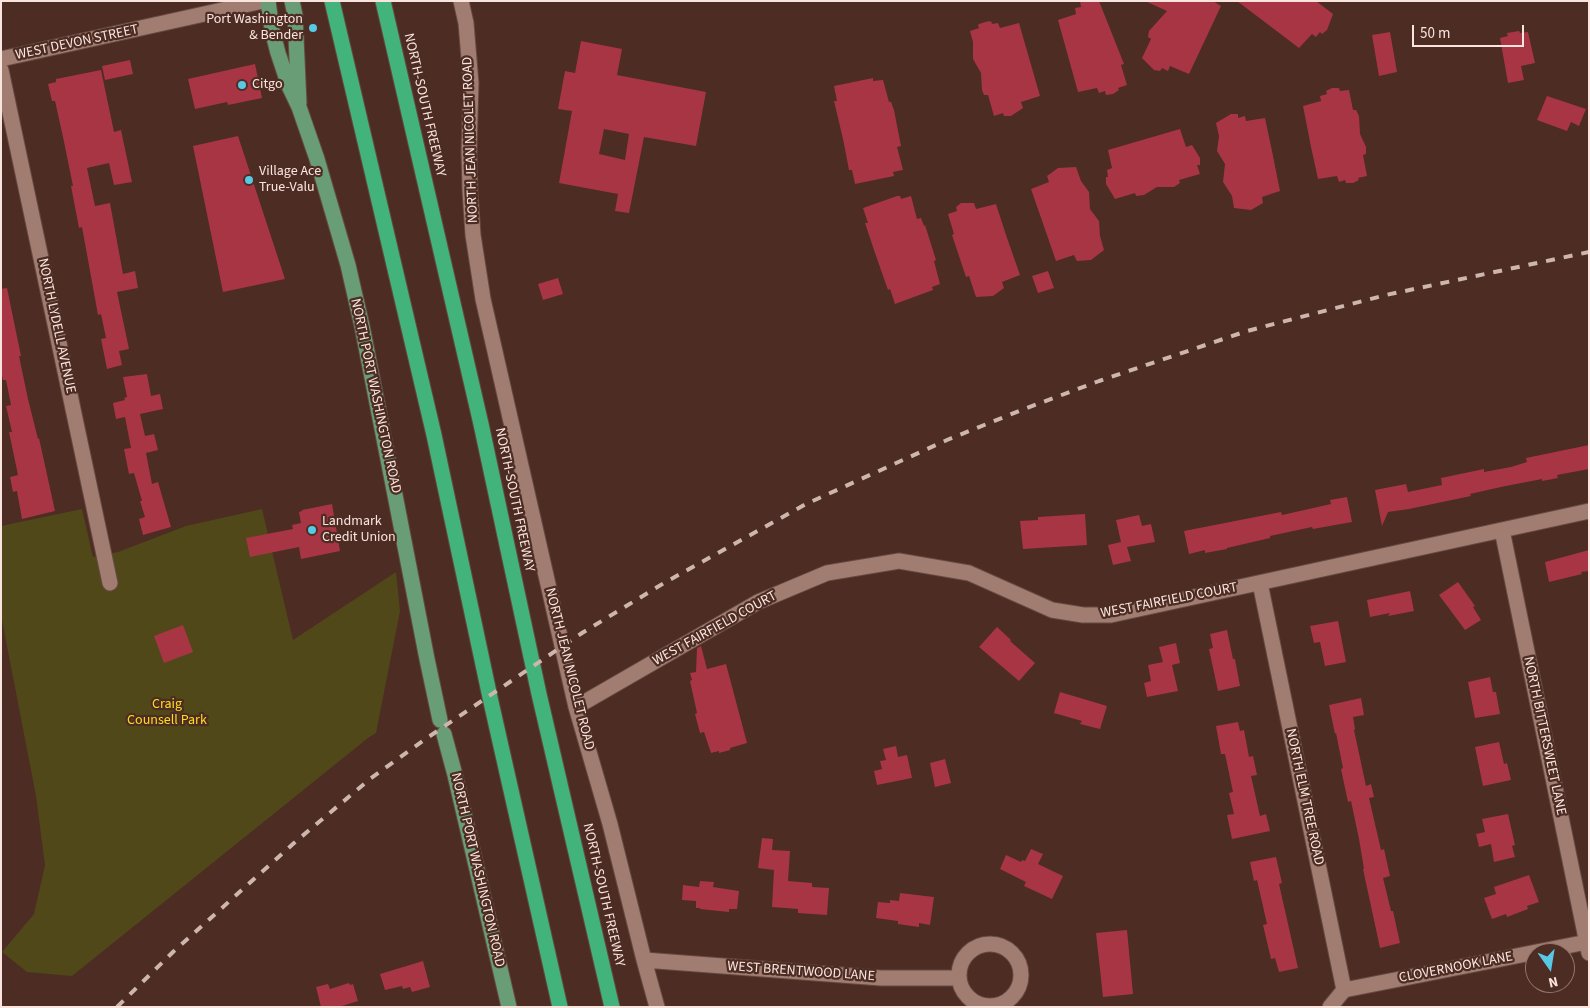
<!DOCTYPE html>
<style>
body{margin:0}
#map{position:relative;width:1590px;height:1008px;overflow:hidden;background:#4c2c23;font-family:"Source Sans 3",sans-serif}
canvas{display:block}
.frame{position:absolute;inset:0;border:2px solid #fae5de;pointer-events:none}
.north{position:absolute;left:1525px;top:943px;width:50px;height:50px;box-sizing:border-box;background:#4c2c23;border:1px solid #92766e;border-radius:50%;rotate:167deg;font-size:14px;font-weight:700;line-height:20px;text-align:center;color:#fae5de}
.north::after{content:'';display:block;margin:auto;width:18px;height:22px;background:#59c8e5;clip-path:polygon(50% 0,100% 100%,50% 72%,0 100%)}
.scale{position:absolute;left:1412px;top:25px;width:112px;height:22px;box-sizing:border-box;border:2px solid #fae5de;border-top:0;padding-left:6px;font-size:15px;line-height:18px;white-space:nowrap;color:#fae5de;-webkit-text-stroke:4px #4c2c23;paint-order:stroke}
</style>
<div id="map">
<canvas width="1590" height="1008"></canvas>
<div class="frame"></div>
<div class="north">N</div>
<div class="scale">50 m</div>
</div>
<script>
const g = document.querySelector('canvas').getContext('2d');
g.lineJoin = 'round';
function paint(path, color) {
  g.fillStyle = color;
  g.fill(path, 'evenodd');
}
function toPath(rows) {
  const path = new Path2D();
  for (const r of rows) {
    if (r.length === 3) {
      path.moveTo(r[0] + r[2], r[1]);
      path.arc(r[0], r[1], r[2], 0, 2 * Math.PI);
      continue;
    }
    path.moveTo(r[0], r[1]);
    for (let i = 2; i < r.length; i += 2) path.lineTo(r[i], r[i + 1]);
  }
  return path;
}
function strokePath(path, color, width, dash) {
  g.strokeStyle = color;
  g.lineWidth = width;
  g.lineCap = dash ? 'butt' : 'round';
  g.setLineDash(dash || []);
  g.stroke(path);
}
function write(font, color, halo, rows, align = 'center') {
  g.font = font + ' "Source Sans 3",sans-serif';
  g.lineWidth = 4.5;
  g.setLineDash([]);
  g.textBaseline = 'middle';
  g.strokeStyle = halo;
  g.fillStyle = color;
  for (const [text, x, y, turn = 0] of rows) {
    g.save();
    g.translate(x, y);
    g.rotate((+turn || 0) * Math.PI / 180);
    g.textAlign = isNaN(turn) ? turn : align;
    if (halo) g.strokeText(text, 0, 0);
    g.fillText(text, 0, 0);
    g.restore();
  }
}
const green = toPath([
 [82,509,93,557,118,552,186,526,262,509,293,640,396,572,400,611,376,733,368,738,72,976,27,972,2,952,34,914,45,865,36,796,1,615,1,526]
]);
const building = toPath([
 [1080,1,1099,1,1124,64,1121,65,1127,85,1118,88,1119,90,1113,94,1106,95,1105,91,1099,93,1097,88,1078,92,1058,20,1076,14,1075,8,1081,7],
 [1145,1,1213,1,1221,6,1189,74,1170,66,1168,71,1162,68,1160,71,1154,70,1142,58,1151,39,1148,37,1149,31,1167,11],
 [1237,1,1316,1,1333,14,1327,30,1322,34,1320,32,1316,37,1312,34,1299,48],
 [989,21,989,22,991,21,992,24,998,23,1000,28,1019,23,1040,96,1021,102,1023,108,1011,116,1004,116,1003,113,994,116,988,95,984,95,982,90,981,73,973,59,973,42,970,31,979,28,978,25,979,24],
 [1519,31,1520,33,1528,32,1535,63,1521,66,1524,80,1508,83,1500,38,1508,36,1507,33],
 [1390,32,1397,72,1379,76,1372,35],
 [581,41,622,49,617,75,706,92,696,146,644,137,629,213,615,211,618,194,559,183,572,111,558,109,565,71,575,73],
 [604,129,629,134,625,160,599,154],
 [130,60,133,74,105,80,102,66],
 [255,64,262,98,228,105,227,102,195,109,188,79],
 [101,70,114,132,121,130,132,182,114,185,109,163,87,168,95,206,110,203,123,274,135,271,138,288,117,292,129,349,119,351,122,365,107,369,101,339,106,338,101,314,98,315,82,227,79,228,71,186,73,186,63,137,55,101,52,101,48,84,56,82,56,79],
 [873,78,873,81,883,80,889,102,891,102,894,110,901,146,897,147,903,170,893,172,894,176,855,184,852,170,849,170,843,139,834,101,837,101,834,86],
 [1332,88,1339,88,1340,91,1349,90,1353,110,1356,110,1359,116,1360,134,1366,147,1366,154,1363,155,1367,176,1358,178,1359,180,1353,183,1346,183,1345,180,1339,182,1337,176,1318,179,1311,147,1303,106,1321,101,1320,96,1327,94,1326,91],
 [1547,96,1586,109,1579,126,1571,122,1567,131,1537,120],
 [1231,114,1238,114,1238,118,1245,116,1246,121,1265,118,1272,151,1280,191,1262,197,1263,203,1251,210,1234,208,1232,196,1223,182,1225,164,1217,151,1219,136,1216,123],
 [1180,129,1186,147,1192,145,1200,158,1200,165,1197,165,1200,174,1179,180,1180,183,1174,187,1157,187,1144,195,1136,196,1135,193,1115,199,1106,184,1106,177,1108,177,1107,170,1112,168,1108,150],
 [238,136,285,279,223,292,193,146],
 [1076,167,1081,181,1089,192,1090,209,1099,221,1100,236,1104,250,1091,260,1077,261,1074,255,1056,261,1031,189,1049,182,1047,176,1058,168],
 [897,196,900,196,901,199,911,196,917,219,921,218,924,226,925,225,936,260,934,261,940,284,932,287,933,290,895,304,890,289,888,290,875,253,865,223,868,223,863,208],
 [961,203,974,203,976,209,996,204,1006,235,1020,275,1002,282,1004,288,993,296,976,297,969,276,966,277,952,235,954,234,948,214,957,211,956,207],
 [1048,271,1054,288,1038,293,1032,276],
 [558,278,563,294,543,300,538,284],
 [7,288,21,356,19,356,28,399,38,439,39,438,55,511,22,519,17,491,13,492,10,477,18,475,9,432,12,432,6,406,11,405,6,380,3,380,1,371,1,289],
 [147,374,151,396,160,394,163,409,140,414,145,436,154,434,158,450,146,453,152,484,158,482,171,527,143,535,139,519,145,517,140,501,142,501,134,473,129,474,124,449,131,448,125,417,116,419,113,403,125,400,124,398,127,397,123,377],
 [1589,445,1589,469,1557,475,1558,478,1542,481,1542,479,1501,487,1470,494,1471,496,1409,509,1388,512,1382,526,1375,490,1406,484,1408,492,1442,485,1441,478,1484,469,1484,472,1511,467,1527,462,1526,458],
 [1347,497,1352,522,1313,529,1312,527,1270,536,1270,538,1227,548,1227,549,1205,553,1205,550,1189,554,1184,531,1281,512,1282,515,1331,504,1330,500],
 [332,504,340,551,301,559,299,547,250,557,246,538,293,529,292,525,301,523,299,512,302,511,302,510],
 [1085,514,1087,545,1023,549,1020,521,1038,520,1038,517],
 [1139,515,1142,526,1151,524,1155,542,1127,547,1131,561,1113,565,1108,545,1121,542,1116,520],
 [1589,550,1589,571,1581,572,1582,574,1549,582,1545,562],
 [1458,582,1475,606,1473,607,1481,620,1465,630,1439,595],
 [1410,591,1414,611,1388,616,1390,613,1370,617,1367,600],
 [1338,621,1346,662,1325,666,1320,642,1314,643,1310,626],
 [183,625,193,652,164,663,154,636],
 [997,627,1011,640,1010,641,1035,663,1019,681,979,647],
 [1227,630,1233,659,1235,659,1240,686,1218,691,1209,649,1213,648,1210,634],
 [1176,643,1180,663,1172,665,1178,691,1147,697,1144,683,1151,681,1148,665,1163,662,1159,647],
 [701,646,707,669,726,664,747,743,730,748,730,750,719,753,719,751,711,753,704,732,700,733,695,714,697,713,690,681,692,680,690,673,696,672,697,648],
 [1490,677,1493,692,1496,692,1500,714,1475,718,1468,682],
 [1060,692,1107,706,1100,729,1080,724,1082,721,1054,713],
 [1361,698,1364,715,1353,717,1355,729,1354,730,1366,786,1371,784,1374,797,1369,798,1381,850,1384,849,1390,876,1383,878,1391,911,1393,911,1400,943,1380,948,1363,869,1364,869,1359,839,1351,801,1348,802,1341,769,1343,768,1336,733,1335,734,1329,705],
 [1238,722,1240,731,1244,730,1249,757,1253,756,1257,775,1251,776,1260,816,1266,814,1270,831,1232,839,1227,815,1234,814,1229,793,1233,792,1225,754,1221,754,1216,726],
 [1499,742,1504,764,1507,763,1511,780,1483,786,1475,747],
 [896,746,898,757,907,755,912,778,877,785,874,771,882,769,880,761,886,760,883,749],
 [945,759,951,783,935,787,930,763],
 [1508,814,1515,845,1512,846,1515,857,1494,862,1491,844,1479,847,1476,834,1485,832,1482,819],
 [762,838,773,839,772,850,790,851,788,881,812,883,812,887,829,888,827,915,798,913,798,909,772,907,774,870,758,868],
 [1031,849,1043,854,1038,864,1063,876,1052,899,1024,886,1026,882,1000,869,1006,855,1021,862,1022,860,1025,861],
 [1276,857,1282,883,1279,884,1298,968,1279,972,1275,958,1271,959,1263,925,1267,924,1257,880,1254,881,1250,862],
 [1529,875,1539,902,1527,906,1528,909,1507,917,1506,914,1492,919,1484,898,1496,894,1494,887],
 [700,881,714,882,713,887,739,891,737,909,729,909,729,912,700,909,700,908,696,908,696,901,682,900,683,885,699,887],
 [900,893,934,897,930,925,919,923,919,927,898,924,898,921,876,918,878,902,890,903,890,900,899,901],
 [1127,930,1133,994,1103,997,1096,933],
 [423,961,430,987,412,992,410,987,403,989,402,986,385,990,380,974],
 [349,983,350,985,353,984,358,1001,339,1007,321,1007,316,987,328,984,330,989]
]);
const minor = toPath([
 [461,1,466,23,471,83,469,151,470,191,473,235,483,299,576,707,610,824,644,960,657,1007],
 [1,59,263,1],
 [1,70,110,583],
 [1502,530,1589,953],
 [1260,583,1344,990,1330,1007],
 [576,707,758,602,827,573,899,561,969,573,1052,610,1083,615,1111,615,1589,511],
 [990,975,31],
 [644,960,881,978,959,978],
 [1344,990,1587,942]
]);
const major = toPath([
 [268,1,272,30,278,53,289,86,299,107,317,159,348,265,362,326,427,659,440,720],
 [292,1,295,15,299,103],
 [444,734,455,775,509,1007]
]);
const highway = toPath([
 [332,1,434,435,491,702,560,1007],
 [383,1,481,424,539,694,612,1007]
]);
const rail = toPath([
 [117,1007,173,952,294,843,370,779,427,738,582,633,664,583,806,504,947,440,1019,411,1099,381,1247,331,1386,295,1589,252]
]);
const markers = [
 [313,28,5,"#59c8e5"],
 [242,85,5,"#59c8e5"],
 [249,180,5,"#59c8e5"],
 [312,530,5,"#59c8e5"]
];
const poiNames = [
 ["Port Washington",303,20,"right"],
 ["& Bender",303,36,"right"],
 ["Citgo",252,85],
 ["Village Ace",259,172],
 ["True-Valu",259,188],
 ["Landmark",322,522],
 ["Credit Union",322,538]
];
const streetNames = [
 ["WEST DEVON STREET",77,43,-12],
 ["NORTH-SOUTH FREEWAY",424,105,77],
 ["NORTH JEAN NICOLET ROAD",471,140,-92],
 ["NORTH LYDELL AVENUE",56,326,78],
 ["NORTH PORT WASHINGTON ROAD",375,396,78],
 ["NORTH-SOUTH FREEWAY",514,500,78],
 ["WEST FAIRFIELD COURT",1169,601,-11],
 ["WEST FAIRFIELD COURT",715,629,-29],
 ["NORTH JEAN NICOLET ROAD",569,669,76],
 ["NORTH BITTERSWEET LANE",1544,736,78],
 ["NORTH ELM TREE ROAD",1304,797,78],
 ["NORTH PORT WASHINGTON ROAD",477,870,77],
 ["NORTH-SOUTH FREEWAY",603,895,77],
 ["CLOVERNOOK LANE",1456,968,-11],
 ["WEST BRENTWOOD LANE",801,972,4]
];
const parkNames = [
 ["Craig",167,705],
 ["Counsell Park",167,721]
];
paint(green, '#514819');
paint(building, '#a83543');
strokePath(minor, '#654a42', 17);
strokePath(major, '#654a42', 17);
strokePath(highway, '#654a42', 17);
strokePath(minor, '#a17c70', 15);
strokePath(major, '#689d76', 15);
strokePath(highway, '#42b37a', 15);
strokePath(rail, '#ceb6af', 4, [9, 9]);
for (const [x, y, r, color] of markers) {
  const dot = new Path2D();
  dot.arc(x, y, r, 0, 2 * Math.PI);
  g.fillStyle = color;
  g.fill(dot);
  strokePath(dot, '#4c2c23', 2);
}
write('14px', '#fae5de', '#4c2c23', poiNames, 'left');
write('14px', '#fae5de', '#4c2c23', streetNames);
write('14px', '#fedc1c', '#4c2c23', parkNames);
</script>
